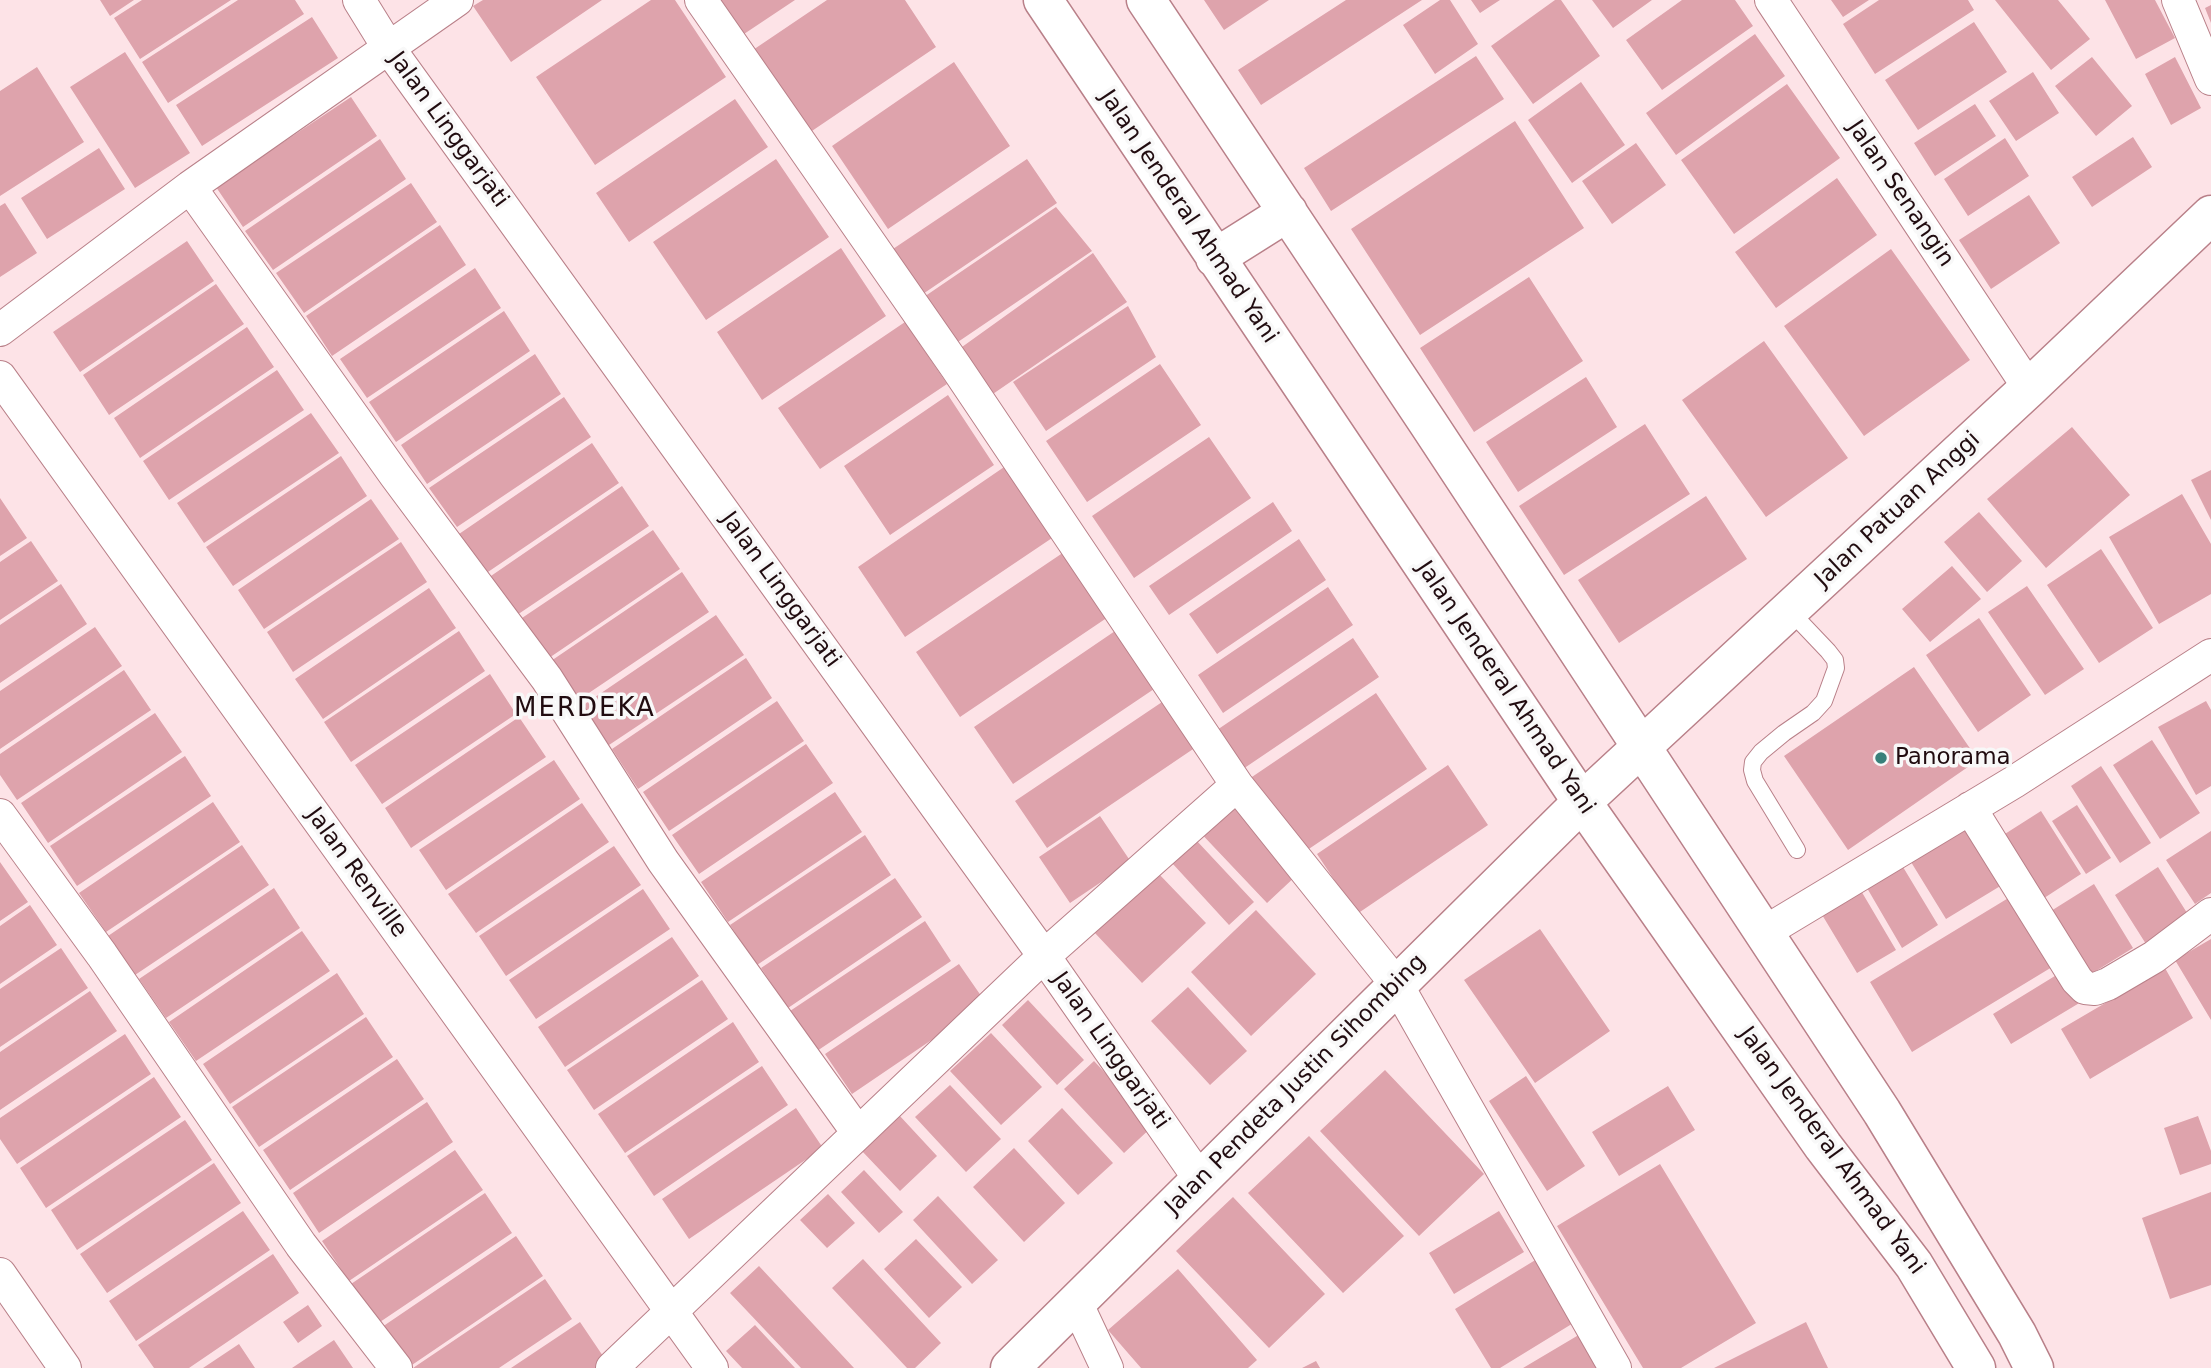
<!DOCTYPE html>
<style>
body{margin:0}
canvas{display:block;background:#fde3e7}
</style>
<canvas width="2211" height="1368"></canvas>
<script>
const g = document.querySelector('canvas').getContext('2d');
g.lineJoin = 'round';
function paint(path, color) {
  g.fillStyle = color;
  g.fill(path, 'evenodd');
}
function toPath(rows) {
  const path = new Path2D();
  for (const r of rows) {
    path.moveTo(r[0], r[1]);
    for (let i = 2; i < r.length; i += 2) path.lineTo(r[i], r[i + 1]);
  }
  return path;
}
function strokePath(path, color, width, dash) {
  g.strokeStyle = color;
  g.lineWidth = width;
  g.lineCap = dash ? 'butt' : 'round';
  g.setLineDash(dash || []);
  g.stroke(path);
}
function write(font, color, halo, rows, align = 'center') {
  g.font = font + ' "DejaVu Sans",sans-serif';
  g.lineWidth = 7;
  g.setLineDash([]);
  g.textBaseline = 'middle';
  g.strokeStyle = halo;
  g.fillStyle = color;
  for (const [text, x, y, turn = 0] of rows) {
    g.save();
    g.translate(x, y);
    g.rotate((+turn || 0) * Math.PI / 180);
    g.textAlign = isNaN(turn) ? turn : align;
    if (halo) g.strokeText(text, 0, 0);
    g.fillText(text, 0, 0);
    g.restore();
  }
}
const building = toPath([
 [100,0,134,0,110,16],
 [142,0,231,0,140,59,114,18],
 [238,0,295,0,304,14,168,103,142,62],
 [483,0,602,0,511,62,473,6],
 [651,0,675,0,726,77,595,165,536,77],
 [721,0,795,0,744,34],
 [827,0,905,0,936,47,803,137,747,54],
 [1204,0,1269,0,1224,30],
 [1346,0,1422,0,1261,105,1238,70],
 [1440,0,1450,0,1478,44,1435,74,1403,25],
 [1471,0,1500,0,1480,13],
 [1555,0,1561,0,1600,56,1533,104,1491,46],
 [1592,0,1652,0,1613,28],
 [1682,0,1735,0,1753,26,1662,90,1626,40],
 [1831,0,1869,0,1843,17],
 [1879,0,1968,0,1974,10,1875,74,1843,24],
 [1995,0,2058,0,2090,39,2051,70],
 [2105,0,2155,0,2175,38,2136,59],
 [2211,5,2211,23,2205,8],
 [312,17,338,58,202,146,176,105],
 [1974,22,2007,72,1918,130,1885,80],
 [1755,34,1785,76,1676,155,1646,113],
 [125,52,190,153,135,188,70,87],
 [1476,56,1504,99,1331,211,1304,168],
 [2092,57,2132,106,2096,136,2055,86],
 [2175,57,2201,108,2171,125,2145,74],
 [954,62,1010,146,888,229,832,146],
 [37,67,84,142,0,196,0,91],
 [2033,72,2059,113,2016,141,1989,101],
 [1581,82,1625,145,1572,183,1528,120],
 [1787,84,1840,158,1734,234,1681,160],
 [351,97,377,136,243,227,216,187],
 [735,99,768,147,629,242,596,193],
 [1975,104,1996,136,1935,176,1914,143],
 [1515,121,1584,228,1420,335,1351,229],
 [2133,137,2152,167,2092,207,2072,177],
 [2005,138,2029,176,1968,216,1944,179],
 [380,139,406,179,273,270,245,231],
 [1636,143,1666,185,1612,224,1582,181],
 [99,148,125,189,47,239,21,198],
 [776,159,829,237,706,320,653,242],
 [1027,159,1057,203,914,300,884,255],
 [1837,178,1877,235,1776,308,1735,252],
 [411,183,437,222,304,313,276,273],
 [2029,195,2060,243,1991,289,1959,240],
 [5,203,37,253,0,277,0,206],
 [1056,207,1092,251,949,348,918,301],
 [440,225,466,265,332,356,306,316],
 [187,241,214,281,80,372,53,332],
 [841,248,886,316,762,400,717,332],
 [1891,249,1970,360,1864,436,1784,326],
 [1093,253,1127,302,987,398,955,352],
 [475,268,501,308,367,398,340,359],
 [1529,277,1583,361,1474,432,1420,348],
 [216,284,244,324,109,415,83,375],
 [1128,306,1156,357,1046,431,1013,382],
 [504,311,530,351,396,442,369,402],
 [905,322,947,384,820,469,778,408],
 [247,327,274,367,140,458,114,418],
 [1764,341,1848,458,1766,517,1682,400],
 [535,354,561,394,427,484,401,445],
 [1160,364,1201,425,1087,502,1046,441],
 [277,370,304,410,169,500,143,461],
 [1586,377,1617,427,1518,492,1486,442],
 [948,395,994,465,890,535,844,466],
 [564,397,591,437,457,527,429,488],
 [311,413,339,453,204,543,177,503],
 [1645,424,1690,494,1564,575,1519,506],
 [2072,427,2130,495,2046,568,1987,499],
 [1209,437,1251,498,1134,578,1092,516],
 [592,443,619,483,485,574,459,534],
 [341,456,367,496,233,586,206,547],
 [1010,463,1058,534,905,637,858,567],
 [2211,470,2211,520,2191,480],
 [622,486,649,526,514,617,488,578],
 [2182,494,2211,544,2211,594,2159,624,2109,537],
 [1706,496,1747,559,1619,643,1578,580],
 [0,498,27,538,0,556],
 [371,499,399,539,264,629,238,590],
 [1273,502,1292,531,1169,615,1149,586],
 [1979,512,2022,561,1987,592,1944,542],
 [653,530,680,569,546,660,519,620],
 [1299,539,1326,580,1217,654,1189,614],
 [31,541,58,581,0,620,0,562],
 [401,542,427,582,293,672,267,632],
 [1070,548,1114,613,960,717,916,652],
 [2101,549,2153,628,2099,663,2047,585],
 [1952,566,1981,599,1930,642,1902,609],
 [682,572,709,612,574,703,548,663],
 [61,584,87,624,0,683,0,625],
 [2027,586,2084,669,2045,695,1988,612],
 [1328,587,1353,625,1223,713,1198,675],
 [429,588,456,628,323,719,295,679],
 [716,615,744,655,609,745,582,706],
 [1979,618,2031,695,1978,732,1926,655],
 [95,627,122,666,0,749,0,691],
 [1118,629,1157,687,1013,784,974,727],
 [459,631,485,671,351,762,324,722],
 [1353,638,1379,677,1240,771,1214,732],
 [746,658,772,698,638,789,612,749],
 [1914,667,1978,760,1848,850,1784,756],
 [124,670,151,710,17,800,0,775,0,754],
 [490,674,516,714,382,804,355,765],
 [1376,693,1427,769,1297,857,1246,781],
 [1171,696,1202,743,1047,848,1015,801],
 [777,701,804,741,669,831,643,792],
 [2206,701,2211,710,2211,786,2196,795,2158,727],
 [155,713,182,752,48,843,21,803],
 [519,717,546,757,411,848,385,808],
 [2152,740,2200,813,2160,839,2113,765],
 [806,744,833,783,699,874,672,835],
 [185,756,211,796,77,886,50,846],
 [554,760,580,799,446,890,419,850],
 [1448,765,1488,825,1357,914,1317,854],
 [2101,766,2151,843,2120,863,2071,786],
 [835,792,862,832,728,922,701,882],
 [1226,797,1298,874,1267,903,1195,827],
 [213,802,240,842,106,932,79,893],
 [582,803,609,842,476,933,448,894],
 [2077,805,2111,858,2086,874,2052,821],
 [2041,811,2081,874,2038,902,1997,839],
 [1100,816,1131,862,1070,903,1039,857],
 [1968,828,2002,885,1946,919,1911,862],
 [2211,831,2211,893,2195,904,2166,860],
 [865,835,891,875,757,965,730,925],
 [1196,840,1254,902,1229,925,1172,863],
 [242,845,269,885,135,975,108,936],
 [614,846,641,885,506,976,479,936],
 [0,862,28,902,0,921],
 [1903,867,1938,925,1902,948,1867,888],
 [2158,867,2189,916,2146,944,2115,895],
 [1158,873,1206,923,1142,983,1094,932],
 [895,878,922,917,788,1008,761,968],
 [2094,884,2133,948,2083,979,2043,916],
 [274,888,300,928,166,1018,139,979],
 [643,889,670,929,536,1019,509,980],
 [1860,889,1896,950,1857,973,1821,913],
 [2015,894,2057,964,1912,1052,1870,982],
 [30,905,57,945,0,984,0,926],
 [1256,910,1316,974,1251,1036,1191,972],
 [925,921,951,961,817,1051,790,1011],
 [1540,929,1610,1031,1535,1083,1464,980],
 [302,931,330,971,196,1061,169,1022],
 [672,937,699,976,565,1067,538,1027],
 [2211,939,2211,1020,2175,960],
 [61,948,88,988,0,1047,0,989],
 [959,964,986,1003,852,1094,825,1054],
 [2165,968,2193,1018,2090,1079,2061,1029],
 [2063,971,2081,1002,2011,1044,1993,1014],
 [337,973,364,1014,230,1104,203,1064],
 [702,980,728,1019,594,1110,567,1070],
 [1188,987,1247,1051,1210,1085,1151,1021],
 [90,991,117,1031,0,1110,0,1052],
 [1028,1000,1084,1060,1057,1085,1002,1025],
 [366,1017,393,1057,259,1147,232,1107],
 [733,1022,759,1062,625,1153,598,1114],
 [991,1033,1042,1087,1001,1125,950,1071],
 [125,1034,151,1074,17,1164,0,1139,0,1118],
 [397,1059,424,1099,290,1190,263,1150],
 [1094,1061,1154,1125,1124,1153,1064,1089],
 [762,1066,788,1105,654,1196,627,1156],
 [1385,1070,1484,1174,1419,1236,1320,1131],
 [1526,1076,1585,1166,1547,1191,1489,1101],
 [154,1077,181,1117,46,1208,20,1168],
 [950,1085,1001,1139,966,1172,915,1117],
 [1668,1086,1695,1130,1619,1176,1592,1132],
 [427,1102,453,1142,319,1233,293,1193],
 [796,1108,823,1148,689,1239,662,1199],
 [1062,1108,1113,1163,1078,1195,1028,1141],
 [899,1115,937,1156,900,1191,861,1150],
 [2198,1116,2211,1151,2211,1164,2180,1175,2164,1128],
 [185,1120,212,1160,77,1250,51,1210],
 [1309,1136,1404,1236,1343,1293,1248,1193],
 [1014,1148,1065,1203,1024,1242,973,1187],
 [455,1150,483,1190,349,1281,322,1241],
 [214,1163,241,1203,107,1293,80,1254],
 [1660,1164,1756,1323,1681,1368,1643,1368,1557,1226],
 [864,1170,903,1212,879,1233,841,1192],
 [2211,1192,2211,1285,2170,1299,2142,1218],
 [485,1193,512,1233,377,1324,351,1284],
 [828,1194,855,1223,827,1248,800,1220],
 [938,1196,998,1260,972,1284,913,1220],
 [1233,1197,1325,1294,1269,1348,1176,1251],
 [243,1211,270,1250,136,1341,109,1301],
 [1499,1211,1524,1252,1454,1294,1429,1253],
 [516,1236,543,1276,409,1367,382,1327],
 [916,1239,962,1287,929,1318,884,1269],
 [273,1254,299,1293,189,1368,154,1368,138,1345],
 [863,1259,941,1343,915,1368,907,1368,832,1288],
 [1537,1259,1575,1322,1500,1368,1491,1368,1455,1309],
 [759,1266,854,1368,801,1368,730,1293],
 [1178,1269,1257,1360,1248,1368,1141,1368,1108,1330],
 [545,1279,572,1319,499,1368,413,1368],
 [308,1305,322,1326,298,1343,283,1322],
 [580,1322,607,1362,598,1368,511,1368],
 [1806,1322,1828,1368,1714,1368],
 [755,1325,795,1368,742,1368,726,1351],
 [1582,1333,1598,1368,1523,1368],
 [334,1340,353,1368,292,1368],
 [239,1344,255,1368,203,1368],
 [1316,1361,1320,1368,1302,1368]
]);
const lane = toPath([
 [1789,610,1828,651,1835,660,1836,668,1824,701,1813,713,1784,733,1761,752,1753,762,1752,770,1755,781,1797,850]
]);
const street = toPath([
 [359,0,388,47,1044,956,1201,1181],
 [701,0,956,367,1237,785,1397,985,1615,1368],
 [1771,0,2029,388],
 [2178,0,2211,79],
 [190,187,395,475,547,679,663,861,858,1133],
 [0,330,190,187,457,0],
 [0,377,712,1368],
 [1970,808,2077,980,2085,988,2095,989,2108,984,2154,957,2211,914],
 [0,815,102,955,301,1245,396,1368],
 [1763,933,2014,782,2211,655],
 [0,1274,65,1368],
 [1076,1302,1107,1368],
 [612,1368,1044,956,1237,785]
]);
const secondary = toPath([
 [1010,1368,1582,802,2029,388,2211,215]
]);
const primary = toPath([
 [1043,0,1582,802,1823,1146,1914,1265,1976,1368],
 [1146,0,1428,423,1882,1112,2017,1334,2034,1368],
 [1215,258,1288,212]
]);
const markers = [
 [1881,758,7,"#38807a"]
];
const streetNames = [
 ["Jalan Linggarjati",448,130,54],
 ["Jalan Senangin",1900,194,56],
 ["Jalan Jenderal Ahmad Yani",1188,217,56],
 ["Jalan Patuan Anggi",1898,510,-43],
 ["Jalan Linggarjati",780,590,54],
 ["Jalan Jenderal Ahmad Yani",1505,688,56],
 ["Jalan Renville",356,873,54],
 ["Jalan Linggarjati",1110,1051,55],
 ["Jalan Pendeta Justin Sihombing",1296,1085,-45],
 ["Jalan Jenderal Ahmad Yani",1831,1151,54]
];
const poiNames = [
 ["Panorama",1895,758]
];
const quarterNames = [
 ["MERDEKA",585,709]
];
paint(building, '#dea3ac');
strokePath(lane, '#b98089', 18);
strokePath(street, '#b98089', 34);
strokePath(secondary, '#b98089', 41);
strokePath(primary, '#b98089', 41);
strokePath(lane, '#fff', 16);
strokePath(street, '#fff', 32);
strokePath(secondary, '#fff', 38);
strokePath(primary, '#fff', 38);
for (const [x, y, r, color] of markers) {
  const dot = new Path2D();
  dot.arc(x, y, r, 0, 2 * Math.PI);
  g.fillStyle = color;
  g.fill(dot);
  strokePath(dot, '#f8f8f8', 2.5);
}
write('23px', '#210c10', '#f8f8f8', streetNames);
write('23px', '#210c10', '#f8f8f8', poiNames, 'left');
g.letterSpacing = '2px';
write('26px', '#210c10', '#f8f8f8', quarterNames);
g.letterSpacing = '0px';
</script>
